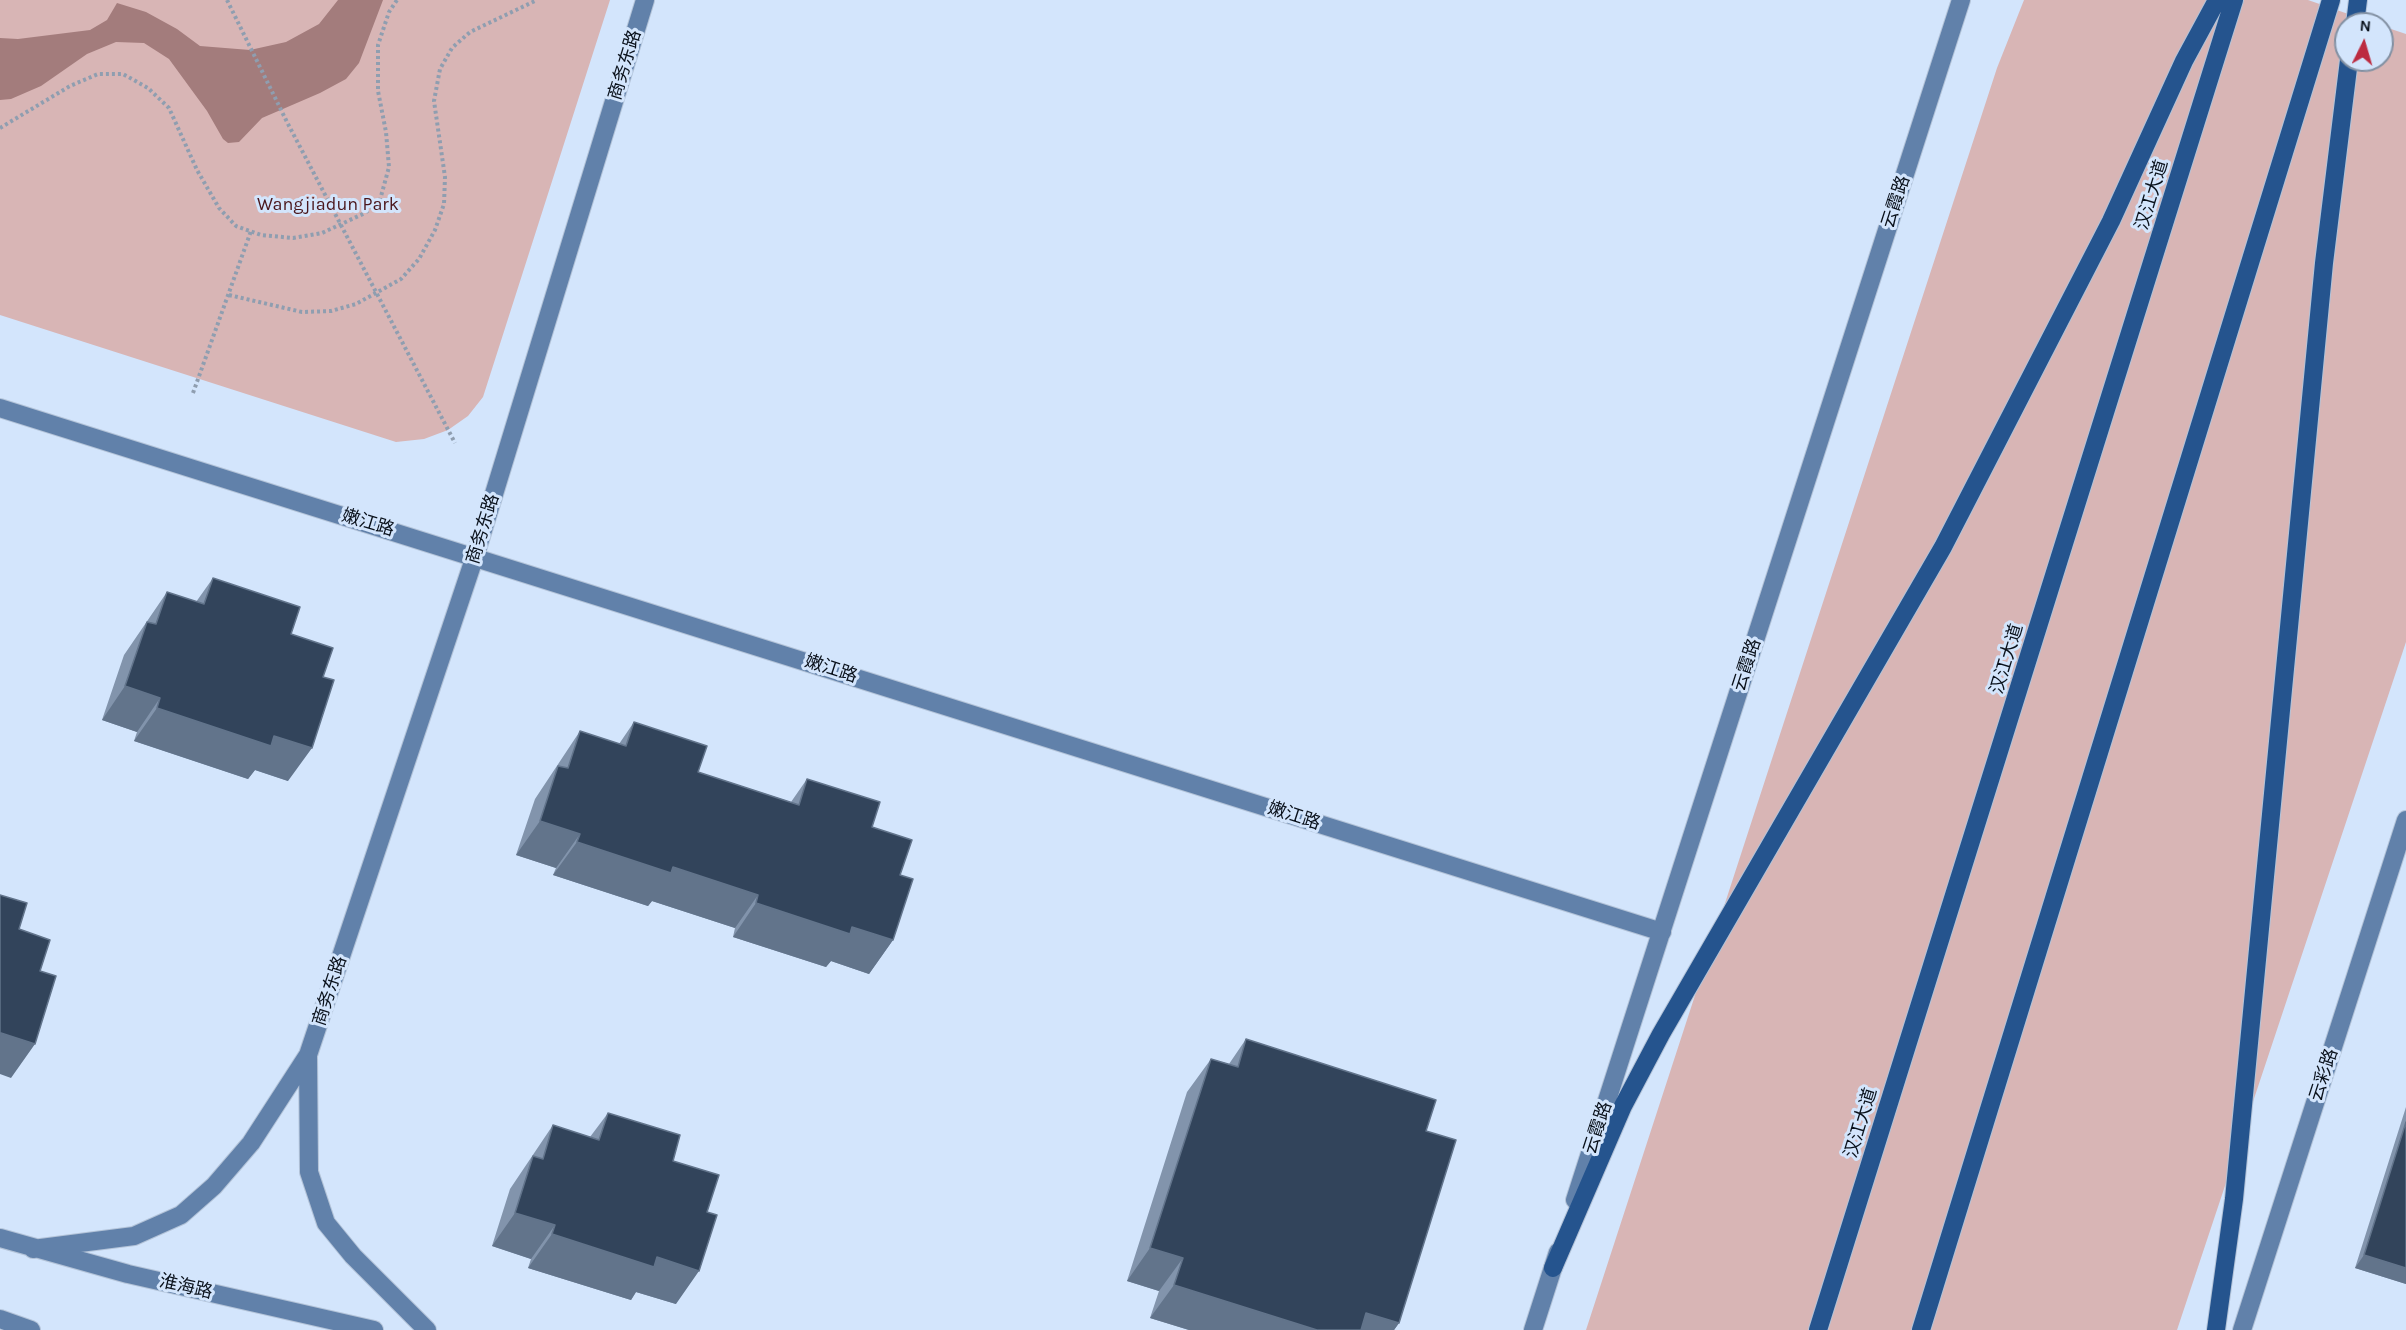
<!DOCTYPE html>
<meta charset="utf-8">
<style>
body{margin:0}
#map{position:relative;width:2406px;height:1330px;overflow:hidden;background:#d3e5fc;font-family:Karla,sans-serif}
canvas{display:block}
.north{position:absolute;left:2334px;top:12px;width:60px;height:60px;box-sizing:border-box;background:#d3e5fc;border:2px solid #8290a2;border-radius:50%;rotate:5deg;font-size:16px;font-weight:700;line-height:24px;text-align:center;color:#09101a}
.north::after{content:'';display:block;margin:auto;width:21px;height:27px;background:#bc2b40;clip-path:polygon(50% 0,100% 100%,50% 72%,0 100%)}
</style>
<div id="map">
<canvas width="2406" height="1330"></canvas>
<div class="north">N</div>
</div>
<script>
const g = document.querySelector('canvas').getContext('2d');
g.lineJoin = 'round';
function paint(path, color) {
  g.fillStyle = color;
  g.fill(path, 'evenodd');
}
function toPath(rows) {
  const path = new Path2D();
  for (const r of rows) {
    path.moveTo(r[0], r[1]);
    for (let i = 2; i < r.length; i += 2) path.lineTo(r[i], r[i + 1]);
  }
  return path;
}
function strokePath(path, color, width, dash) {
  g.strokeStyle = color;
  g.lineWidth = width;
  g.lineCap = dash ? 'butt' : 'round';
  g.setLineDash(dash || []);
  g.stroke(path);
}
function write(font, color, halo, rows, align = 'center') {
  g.font = font + ' Karla,"Noto Sans SC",sans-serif';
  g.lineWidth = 6;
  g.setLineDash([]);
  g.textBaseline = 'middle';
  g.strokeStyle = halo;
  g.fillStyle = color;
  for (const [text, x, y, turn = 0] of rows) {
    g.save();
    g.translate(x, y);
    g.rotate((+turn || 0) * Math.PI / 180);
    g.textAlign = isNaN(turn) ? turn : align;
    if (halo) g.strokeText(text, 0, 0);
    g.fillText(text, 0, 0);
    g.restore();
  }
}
const green = toPath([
 [0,0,610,0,483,397,468,416,448,430,424,439,396,442,0,315],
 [2024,0,2308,0,2377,24,2346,24,2346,60,2382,60,2382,26,2406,34,2406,642,2177,1330,1586,1330,1997,68]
]);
const water = toPath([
 [338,0,383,0,359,63,346,79,320,93,262,118,239,142,228,143,223,139,207,111,169,59,144,43,116,42,87,54,41,86,11,99,0,100,0,38,18,39,90,30,107,20,117,3,146,12,177,29,200,46,250,50,286,42,319,24]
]);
const path = toPath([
 [227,0,287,122,455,443],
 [0,128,70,86,98,74,123,74,148,88,169,108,197,170,219,208,236,226,261,235,293,238,322,233,365,213,380,200,389,167,386,132,378,91,378,45,389,12,397,0],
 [229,295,302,312,331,311,356,304,401,279,419,259,435,230,444,204,445,177,434,101,440,69,452,48,470,32,537,0],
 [193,393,251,231]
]);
const secondary = toPath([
 [0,408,1662,932],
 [308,1055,309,1172,326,1223,353,1256,427,1330],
 [1575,1200,1961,0],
 [0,1238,128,1274,374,1330],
 [33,1249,134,1236,181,1215,214,1186,251,1143,308,1055,475,556,645,0],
 [0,1319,31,1330],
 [1533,1330,1558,1252],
 [2242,1330,2406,820]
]);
const highway = toPath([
 [2355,24,2358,0],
 [1553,1268,1623,1106,1661,1034,1943,547,2111,221,2184,61,2217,0],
 [1818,1330,2234,0],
 [1921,1330,2331,0],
 [2216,1330,2234,1199,2324,263,2349,60]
]);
const wall = toPath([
 [213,578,291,634,288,781,255,770,248,779,134,741,137,732,102,720,124,655,167,592,196,602],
 [634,722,698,772,791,802,807,779,872,827,900,875,893,940,869,974,831,961,826,967,733,937,735,928,652,901,648,906,553,875,556,868,516,855,535,799,580,731,619,744],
 [1246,1039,1426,1131,1399,1323,1394,1330,1189,1330,1150,1318,1159,1291,1127,1281,1187,1092,1211,1059,1229,1064],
 [2406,1107,2406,1284,2355,1268],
 [608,1113,673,1161,676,1304,636,1292,631,1300,528,1268,531,1259,492,1246,510,1189,553,1125,590,1137]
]);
const shadedWall = toPath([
 [125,686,160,698,137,732,102,720],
 [157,708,274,736,312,748,288,781,255,770,248,779,134,741],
 [540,821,580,834,556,868,516,855],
 [577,842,673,867,758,895,735,928,652,901,648,906,553,875],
 [756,903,852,927,893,940,869,974,831,961,826,967,733,937],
 [1,1033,35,1044,11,1078,0,1074,0,1035],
 [515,1213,555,1225,531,1259,492,1246],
 [552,1234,657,1257,699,1271,676,1304,636,1292,631,1300,528,1268],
 [1150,1248,1183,1258,1159,1291,1127,1281],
 [2364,1255,2406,1268,2406,1284,2355,1268],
 [1174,1285,1317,1330,1189,1330,1150,1318],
 [1366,1313,1399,1323,1394,1330,1354,1330]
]);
const building = toPath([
 [213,578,300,607,291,634,333,648,323,677,334,680,312,748,274,736,271,746,157,708,160,698,125,686,147,622,156,624,167,592,204,604,213,578],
 [634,722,707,746,698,772,799,805,807,779,880,802,872,827,912,840,900,875,913,879,893,940,852,927,850,934,756,903,758,895,673,867,671,873,577,842,580,834,540,821,558,766,568,768,580,731,626,746,634,722],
 [0,895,27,903,19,929,50,940,40,971,56,976,35,1044,1,1033,0,1037,0,895],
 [1246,1039,1436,1100,1426,1131,1456,1140,1399,1323,1366,1313,1361,1330,1317,1330,1174,1285,1183,1258,1150,1248,1211,1059,1238,1067,1246,1039],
 [608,1113,680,1135,673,1161,719,1175,707,1212,717,1215,699,1271,657,1257,654,1267,552,1234,555,1225,515,1213,533,1156,543,1159,553,1125,599,1140,608,1113],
 [2406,1122,2406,1268,2364,1255,2406,1122]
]);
const streetNames = [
 ["商务东路",625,65,-73],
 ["汉江大道",2152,195,-73],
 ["云霞路",1896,202,-72],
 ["嫩江路",368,523,17],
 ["商务东路",483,529,-73],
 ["汉江大道",2007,659,-73],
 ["云霞路",1747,665,-72],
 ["嫩江路",831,669,18],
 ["嫩江路",1294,816,18],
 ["商务东路",330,991,-72],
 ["云彩路",2324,1075,-72],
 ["汉江大道",1861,1123,-73],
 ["云霞路",1598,1128,-72],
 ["淮海路",186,1287,13]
];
const parkNames = [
 ["Wangjiadun Park",328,205]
];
paint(green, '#d8b5b5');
paint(water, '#a37c7c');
strokePath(secondary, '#b3c3d8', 20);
strokePath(highway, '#b3c3d8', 20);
strokePath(path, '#8f9eb0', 4, [3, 3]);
strokePath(secondary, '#6181aa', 18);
strokePath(highway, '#25548e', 18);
paint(wall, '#8294ac');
paint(shadedWall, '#62748b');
paint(building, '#32445b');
strokePath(building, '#62748b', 1.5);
write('18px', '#09101a', '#d3e5fc', streetNames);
write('18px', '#4a161b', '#d3e5fc', parkNames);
</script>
